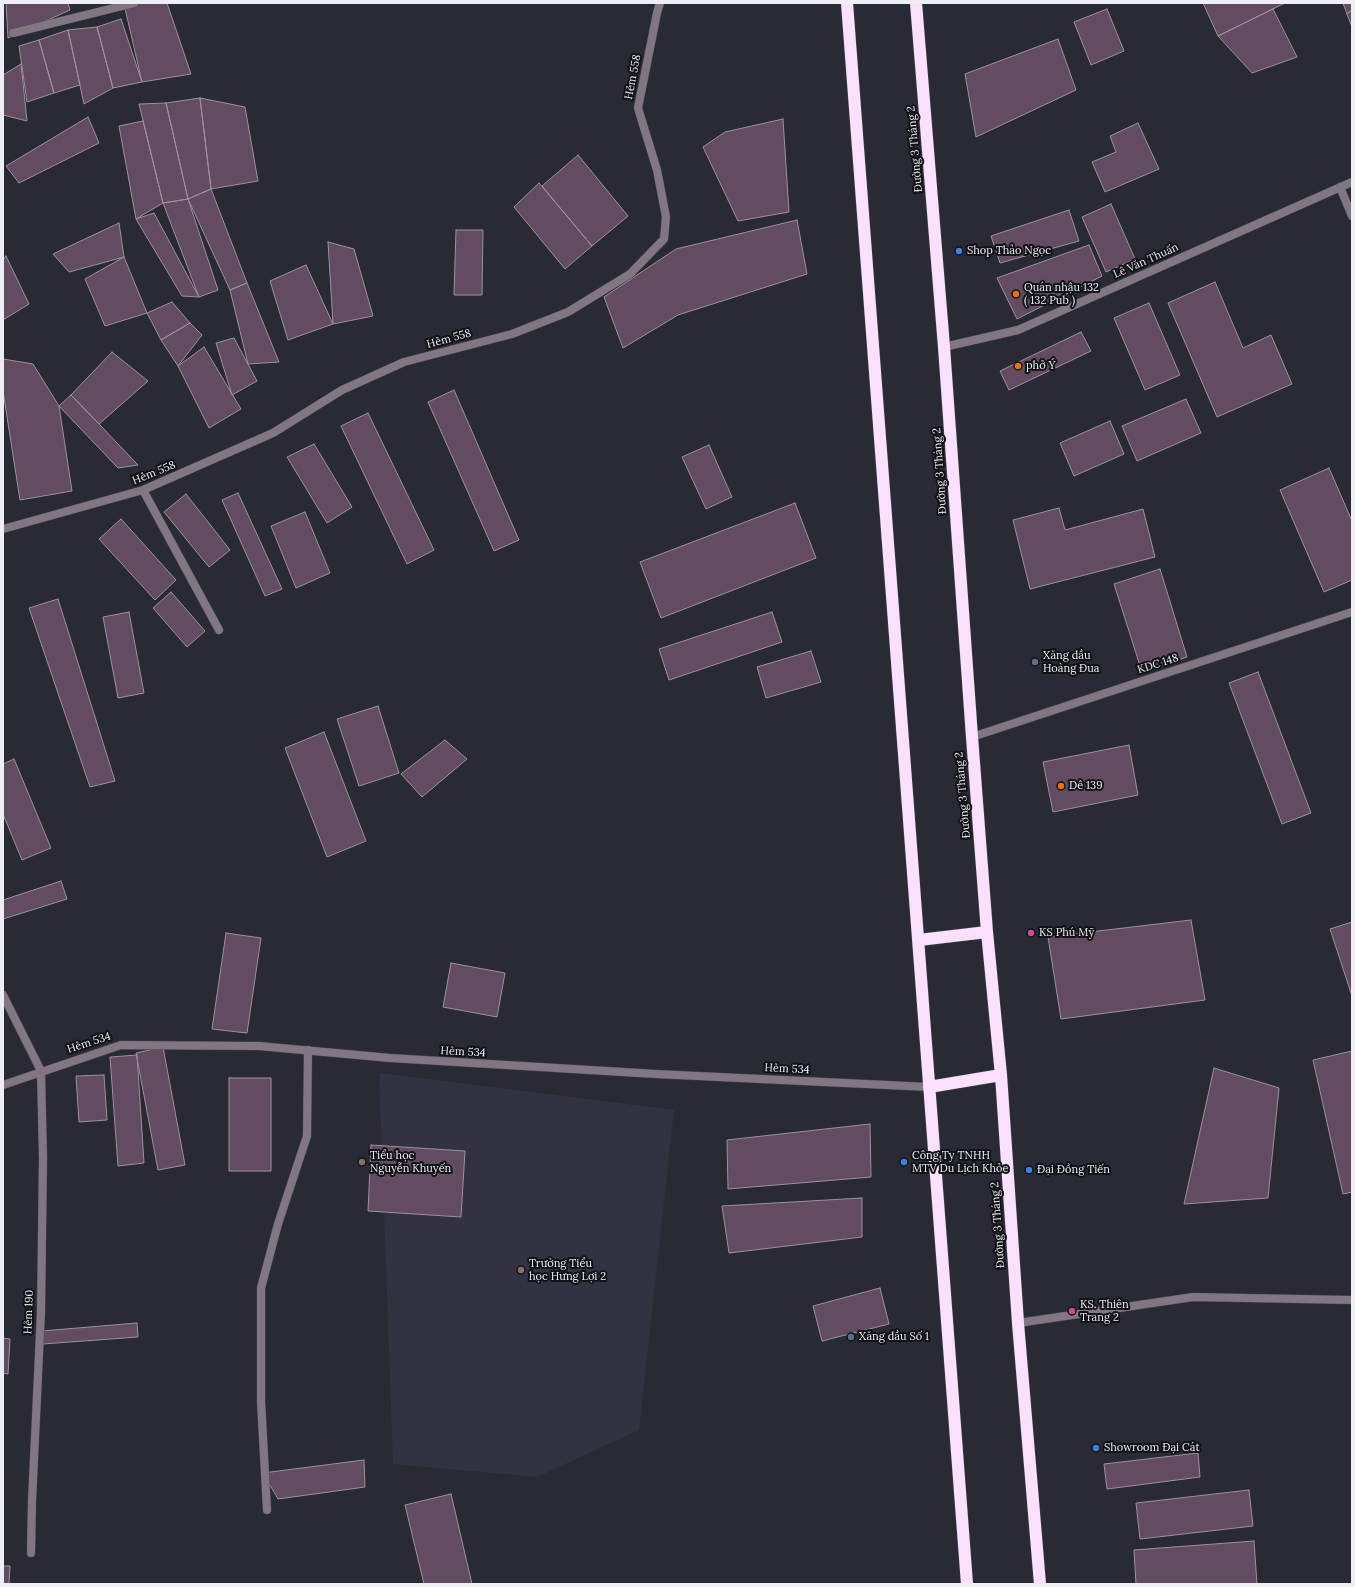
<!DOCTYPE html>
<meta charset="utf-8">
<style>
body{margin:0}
#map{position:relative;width:1355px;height:1587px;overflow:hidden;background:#282a34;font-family:Lora,serif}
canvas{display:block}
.frame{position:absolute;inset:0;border:4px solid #eeeff6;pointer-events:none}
</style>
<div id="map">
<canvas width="1355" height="1587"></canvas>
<div class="frame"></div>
</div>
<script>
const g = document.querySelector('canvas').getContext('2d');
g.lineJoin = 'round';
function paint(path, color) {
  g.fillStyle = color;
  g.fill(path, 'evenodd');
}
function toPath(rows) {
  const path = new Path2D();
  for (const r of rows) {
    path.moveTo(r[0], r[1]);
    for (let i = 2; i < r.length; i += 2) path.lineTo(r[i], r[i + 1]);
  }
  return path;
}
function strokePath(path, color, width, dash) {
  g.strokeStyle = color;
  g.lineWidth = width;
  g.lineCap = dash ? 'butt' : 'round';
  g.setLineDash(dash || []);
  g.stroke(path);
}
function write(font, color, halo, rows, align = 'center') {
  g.font = font + ' Lora,serif';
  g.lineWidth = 4;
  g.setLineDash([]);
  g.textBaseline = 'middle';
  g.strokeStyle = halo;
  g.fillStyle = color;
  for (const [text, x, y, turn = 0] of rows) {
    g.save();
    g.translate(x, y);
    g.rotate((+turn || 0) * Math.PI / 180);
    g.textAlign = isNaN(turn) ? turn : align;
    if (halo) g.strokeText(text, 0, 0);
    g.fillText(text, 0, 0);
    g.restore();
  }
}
const built = toPath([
 [379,1073,674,1110,639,1430,537,1477,393,1464]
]);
const building = toPath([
 [6,3,68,3,70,10,8,38,6,3],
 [133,3,167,3,191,74,142,82,124,4,133,3],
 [1203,3,1285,3,1218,36,1203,3],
 [1343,3,1352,3,1352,10,1347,14,1343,3],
 [1107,9,1124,51,1091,65,1074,22,1107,9],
 [1273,9,1297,57,1252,73,1218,36,1273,9],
 [1352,10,1352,27,1347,14,1352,10],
 [121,19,142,82,113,88,97,27,121,19],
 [97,27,113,88,84,104,68,30,97,27],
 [68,30,80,85,54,93,39,40,68,30],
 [1058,39,1076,90,976,137,965,74,1058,39],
 [39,40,54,93,27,102,19,46,39,40],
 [21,64,27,121,3,115,3,75,21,64],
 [200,98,245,107,258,181,211,189,200,98],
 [200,98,211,189,188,199,166,103,200,98],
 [166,103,188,199,163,203,139,104,166,103],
 [88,117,99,143,19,183,6,166,88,117],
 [783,119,789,212,738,221,703,147,725,132,783,119],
 [143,121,163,203,136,219,119,126,143,121],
 [1138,123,1159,169,1105,192,1092,162,1116,152,1110,136,1138,123],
 [578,155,628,216,592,246,542,186,578,155],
 [539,183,592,246,565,269,514,207,539,183],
 [211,189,247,283,230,290,188,199,211,189],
 [188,199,218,290,199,297,163,203,188,199],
 [1111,204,1135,259,1106,272,1082,217,1111,204],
 [1069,210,1079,241,1000,263,991,236,1069,210],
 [154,213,199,297,182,296,136,219,154,213],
 [797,220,807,274,678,315,623,348,604,297,676,249,797,220],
 [119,223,124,257,69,272,53,254,119,223],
 [456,230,483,230,482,295,454,295,456,230],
 [328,242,354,249,373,316,333,324,328,242],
 [1089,245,1102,276,1017,319,997,278,1089,245],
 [6,256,29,304,3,320,3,260,6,256],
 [124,257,147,313,105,326,85,279,124,257],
 [306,265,333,324,288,340,270,281,306,265],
 [1215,282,1243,348,1271,335,1292,384,1217,417,1168,303,1215,282],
 [247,283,279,362,248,364,230,290,247,283],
 [172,302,190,323,161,340,147,313,172,302],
 [1149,303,1180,375,1145,390,1114,318,1149,303],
 [190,323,202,335,178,366,161,340,190,323],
 [1081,332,1091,351,1009,390,1000,371,1081,332],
 [234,338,257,381,232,395,216,343,234,338],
 [204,347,241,409,209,428,178,366,204,347],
 [112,352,148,381,99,424,71,395,112,352],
 [3,359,33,364,59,406,72,491,20,500,3,391,3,359],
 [454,390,519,540,494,551,428,402,454,390],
 [71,395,99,424,138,465,118,468,59,406,71,395],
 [1186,399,1201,433,1137,461,1122,426,1186,399],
 [368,413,434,550,407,564,341,426,368,413],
 [1110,421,1124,454,1074,476,1060,443,1110,421],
 [314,444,352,507,327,523,287,457,314,444],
 [709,445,732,497,706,509,682,457,709,445],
 [1329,468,1352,521,1352,580,1324,592,1280,490,1329,468],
 [238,493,282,589,265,596,222,500,238,493],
 [186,494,230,550,209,567,164,512,186,494],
 [795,503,816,558,661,618,640,562,795,503],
 [1059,508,1065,530,1143,509,1155,557,1030,589,1013,520,1059,508],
 [305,512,330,573,296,588,271,526,305,512],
 [121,519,176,580,155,600,99,539,121,519],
 [1160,569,1187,657,1142,672,1114,584,1160,569],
 [171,592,205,631,187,647,153,608,171,592],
 [58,599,115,781,90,787,29,608,58,599],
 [129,612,144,693,118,698,103,617,129,612],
 [772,612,782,642,669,680,659,649,772,612],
 [811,651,821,682,766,698,757,667,811,651],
 [1258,672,1311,813,1282,824,1229,683,1258,672],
 [378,706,399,773,359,786,337,719,378,706],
 [324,732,366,841,327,857,285,748,324,732],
 [445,740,467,759,422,797,401,774,445,740],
 [1129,745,1138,795,1053,812,1043,762,1129,745],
 [14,759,51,848,22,860,3,814,3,764,14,759],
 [61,881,67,899,3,919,3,900,61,881],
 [1191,920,1205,1000,1061,1019,1048,937,1191,920],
 [1352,922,1352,996,1330,929,1352,922],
 [226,933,261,938,247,1033,212,1029,226,933],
 [451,963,505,973,497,1017,443,1007,451,963],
 [163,1047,185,1165,158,1170,136,1053,163,1047],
 [1352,1051,1352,1192,1343,1194,1313,1060,1352,1051],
 [137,1055,144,1163,118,1166,110,1057,137,1055],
 [1214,1068,1279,1088,1268,1198,1184,1204,1214,1068],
 [104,1075,107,1120,79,1122,76,1076,104,1075],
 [229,1078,271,1078,271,1171,229,1171,229,1078],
 [870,1124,871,1177,728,1189,727,1140,870,1124],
 [371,1145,465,1151,461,1217,368,1211,371,1145],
 [862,1198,862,1237,729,1253,722,1206,862,1198],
 [880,1288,889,1324,822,1341,813,1306,880,1288],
 [137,1323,138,1337,43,1344,42,1331,137,1323],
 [3,1338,10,1339,8,1374,3,1373,3,1338],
 [1198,1453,1200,1477,1107,1489,1104,1464,1198,1453],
 [364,1460,365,1487,278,1499,263,1473,364,1460],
 [1249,1490,1253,1526,1140,1539,1136,1503,1249,1490],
 [451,1494,472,1584,424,1584,405,1505,451,1494],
 [1254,1541,1257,1584,1136,1584,1134,1550,1254,1541],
 [3,1566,10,1566,9,1584,3,1584,3,1566]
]);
const lane = toPath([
 [3,1085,121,1045,259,1046,390,1058,656,1074,929,1087],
 [31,1553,32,1501,41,1312,43,1158,41,1071]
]);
const street = toPath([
 [13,33,134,3],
 [1340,187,1352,216],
 [944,347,1018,330,1352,182],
 [143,490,219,630],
 [3,529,143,490,273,433,342,390,404,362,512,334,568,312,630,274,664,239,666,217,657,170,638,108,657,13,660,3],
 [972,737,1352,612],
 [3,995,41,1071],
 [1018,1323,1193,1297,1352,1300],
 [267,1510,261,1401,261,1288,278,1224,307,1136,308,1050]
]);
const highway = toPath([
 [847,3,967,1584],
 [916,3,944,347,972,737,987,932,1001,1075,1018,1323,1040,1584],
 [919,940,987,932],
 [929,1087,1001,1075]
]);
const markers = [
 [959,251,4,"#3f7fe0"],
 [1016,294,4,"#e8710a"],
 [1018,366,4,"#e8710a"],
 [1035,662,4,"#5c6f8a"],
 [1061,786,4,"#e8710a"],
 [1031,933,4,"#d1479c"],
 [362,1162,4,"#8d6e63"],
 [904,1162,4,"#3f7fe0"],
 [1029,1170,4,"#3f7fe0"],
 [521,1270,4,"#8d6e63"],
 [1072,1311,4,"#d1479c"],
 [851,1337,4,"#5c6f8a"],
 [1096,1448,4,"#3f7fe0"]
];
const streetNames = [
 ["Hẻm 558",633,77,-79],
 ["Đường 3 Tháng 2",915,149,-95],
 ["Lê Văn Thuấn",1146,261,-24],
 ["Hẻm 558",449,339,-15],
 ["Đường 3 Tháng 2",940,471,-94],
 ["Hẻm 558",154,473,-22],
 ["KDC 148",1158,664,-18],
 ["Đường 3 Tháng 2",963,795,-95],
 ["Hẻm 534",89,1043,-18],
 ["Hẻm 534",463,1052,3],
 ["Hẻm 534",787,1069,3],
 ["Đường 3 Tháng 2",998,1225,-94],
 ["Hẻm 190",29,1312,-88]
];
const poiNames = [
 ["Shop Thảo Ngọc",967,251],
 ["Quán nhậu 132",1024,288],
 ["( 132 Pub )",1024,301],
 ["phở Ý",1026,366],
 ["Xăng dầu",1043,656],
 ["Hoàng Đua",1043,669],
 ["Dê 139",1069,786],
 ["KS Phú Mỹ",1039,933],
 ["Tiểu học",370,1156],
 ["Nguyễn Khuyến",370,1169],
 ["Công Ty TNHH",912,1156],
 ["MTV Du Lịch Khỏe",912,1169],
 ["Đại Đồng Tiến",1037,1170],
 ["Trường Tiểu",529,1264],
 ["học Hưng Lợi 2",529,1277],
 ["KS. Thiên",1080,1305],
 ["Trang 2",1080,1318],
 ["Xăng dầu Số 1",859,1337],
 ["Showroom Đại Cát",1104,1448]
];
paint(built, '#313343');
paint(building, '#634b61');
strokePath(building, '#9d929c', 1);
strokePath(lane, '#44464f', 9);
strokePath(street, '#44464f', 9);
strokePath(highway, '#44464f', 13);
strokePath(lane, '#817681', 8);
strokePath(street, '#817681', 8);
strokePath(highway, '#fae0fc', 12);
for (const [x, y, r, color] of markers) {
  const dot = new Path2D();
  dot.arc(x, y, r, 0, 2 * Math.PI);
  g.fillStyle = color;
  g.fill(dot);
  strokePath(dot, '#121317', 1.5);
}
write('11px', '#eeeff6', '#121317', streetNames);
write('11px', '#eeeff6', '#121317', poiNames, 'left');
</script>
